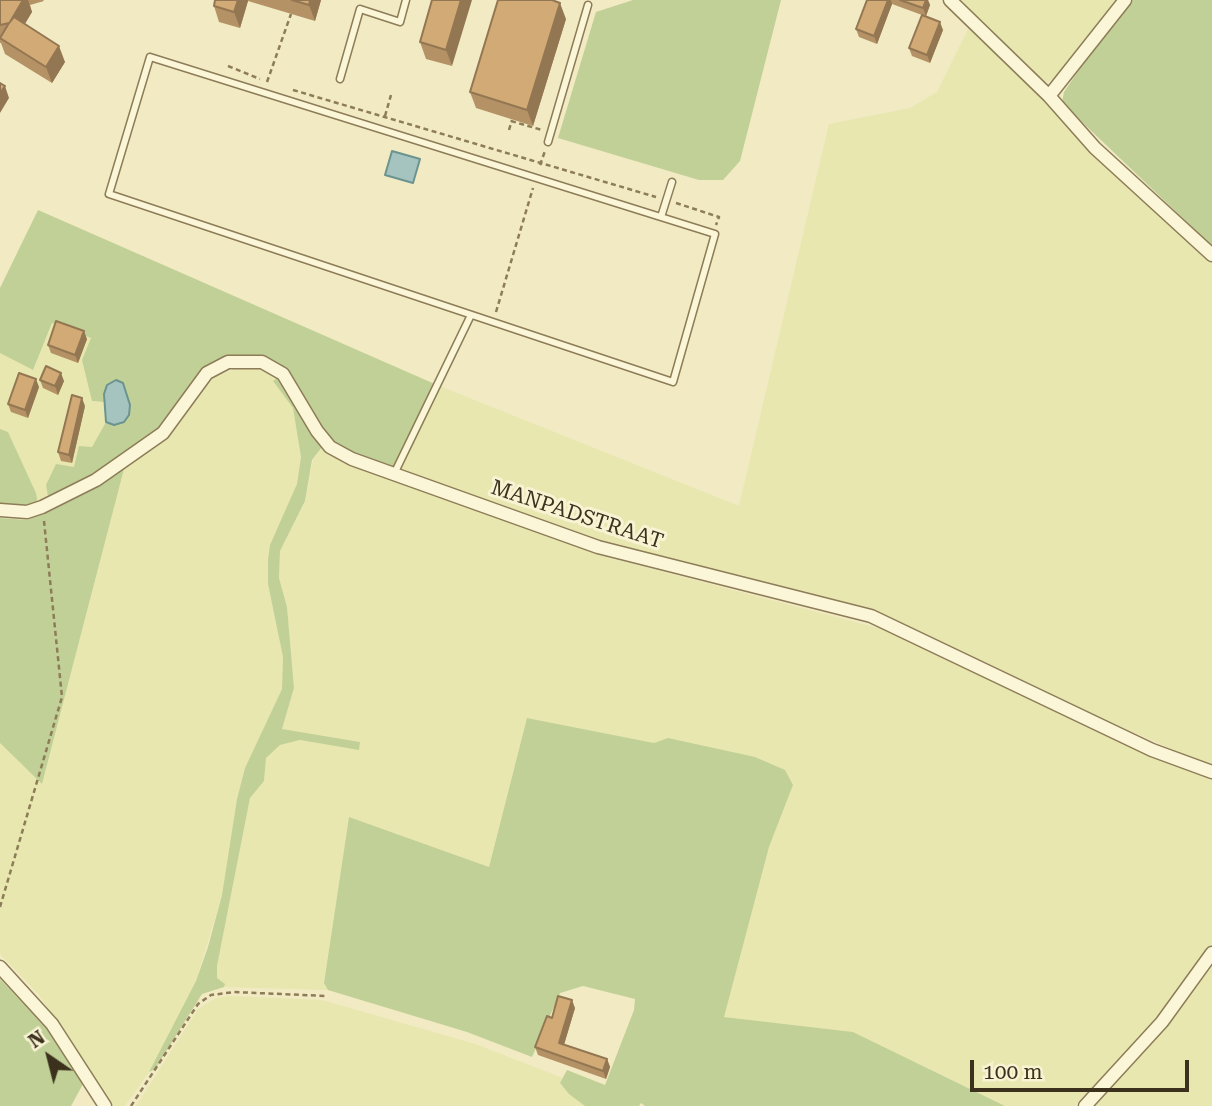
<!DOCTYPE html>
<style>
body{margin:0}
#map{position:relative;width:1212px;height:1106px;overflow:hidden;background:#f1eac3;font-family:"Roboto Serif",serif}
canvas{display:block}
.north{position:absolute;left:14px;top:1022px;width:70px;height:70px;-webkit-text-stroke:5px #f8f3d3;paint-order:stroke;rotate:325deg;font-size:19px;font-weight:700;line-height:28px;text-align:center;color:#3c311d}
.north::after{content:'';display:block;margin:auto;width:24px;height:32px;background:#3c311d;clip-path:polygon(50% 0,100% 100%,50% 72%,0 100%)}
.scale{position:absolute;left:970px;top:1060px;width:219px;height:32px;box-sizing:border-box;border:4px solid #3c311d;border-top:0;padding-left:9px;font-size:21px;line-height:24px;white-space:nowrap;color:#3c311d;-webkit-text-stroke:5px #f8f3d3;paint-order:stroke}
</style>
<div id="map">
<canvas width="1212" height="1106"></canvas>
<div class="north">N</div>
<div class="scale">100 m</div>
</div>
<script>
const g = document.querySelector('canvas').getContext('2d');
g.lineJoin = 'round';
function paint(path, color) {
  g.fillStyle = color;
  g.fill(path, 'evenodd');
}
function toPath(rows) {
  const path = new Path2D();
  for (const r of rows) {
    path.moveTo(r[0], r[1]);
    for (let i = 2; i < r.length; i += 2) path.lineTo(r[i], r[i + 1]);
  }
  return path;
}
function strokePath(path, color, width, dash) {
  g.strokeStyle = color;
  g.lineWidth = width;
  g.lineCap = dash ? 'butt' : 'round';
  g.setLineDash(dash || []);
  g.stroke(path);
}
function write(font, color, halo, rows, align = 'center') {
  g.font = font + ' "Roboto Serif",serif';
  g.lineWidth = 6;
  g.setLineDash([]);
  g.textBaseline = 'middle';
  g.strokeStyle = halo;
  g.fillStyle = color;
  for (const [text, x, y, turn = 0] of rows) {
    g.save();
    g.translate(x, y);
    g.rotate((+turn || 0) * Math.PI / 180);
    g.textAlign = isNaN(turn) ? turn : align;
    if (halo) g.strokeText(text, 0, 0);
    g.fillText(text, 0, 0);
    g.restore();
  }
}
const farmland = toPath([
 [956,0,1121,0,1055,80,1046,82,1038,79],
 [972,21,1078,137,1190,244,1212,260,1212,767,871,616,598,547,397,470,437,385,739,506,829,124,910,108,937,92],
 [52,323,91,338,92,401,105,402,106,422,92,447,52,497,38,504,36,493,8,432,0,429,0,353,33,370],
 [241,367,259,369,277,378,273,381,293,408,301,457,297,484,268,584,283,657,282,689,245,768,237,799,222,895,196,981,149,1072,125,1106,114,1106,39,995,0,954,0,743,42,784,124,469,159,442,206,380],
 [322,447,356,467,610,558,909,636,1212,778,1212,943,1196,971,1163,1013,1075,1106,1005,1106,853,1032,723,1017,769,847,793,785,654,743,527,718,489,867,349,817,326,969,324,983,328,990,224,987,225,984,217,978,217,966,250,798,264,781,266,758,280,745,300,740,359,749,360,742,282,729,294,688,287,607,279,578,280,551,305,502,313,460],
 [1212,963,1212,1106,1091,1106,1173,1017],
 [230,996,322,1000,475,1044,563,1078,560,1083,585,1106,136,1106,198,1009,216,998]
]);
const green = toPath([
 [633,0,781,0,740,161,723,180,699,180,558,138,596,12],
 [1133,0,1212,0,1212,246,1062,103,1064,92,1081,67],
 [38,210,437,385,397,470,357,456,331,442,321,431,284,369,220,360,201,371,172,415,145,442,113,464,52,497,48,496,46,485,56,464,74,467,79,446,92,447,106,422,114,425,104,394,105,402,92,401,82,360,91,338,52,323,33,370,0,353,0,288],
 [277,378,322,447,312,460,305,501,280,551,279,578,287,607,294,688,282,729,360,742,359,750,300,740,280,745,266,758,264,781,250,798,217,966,217,978,225,984,224,987,202,994,155,1069,149,1072,196,981,208,947,222,895,237,799,245,768,282,689,283,657,268,584,268,560,270,545,297,484,301,457,293,408,273,381],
 [0,429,8,432,36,493,38,504,0,506],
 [124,469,42,784,0,743,0,518,27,520,56,508],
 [527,718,654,743,668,738,755,757,785,770,793,785,769,847,724,1017,853,1032,1005,1106,645,1106,641,1103,639,1106,585,1106,569,1094,560,1083,567,1070,605,1085,634,1010,635,999,583,986,560,993,532,1057,467,1032,328,990,324,983,349,817,489,867],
 [0,979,52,1034,83,1084,71,1106,0,1106]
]);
const water = toPath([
 [392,151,420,159,413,183,385,175,392,151],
 [116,380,123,383,130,405,129,415,124,422,114,425,106,422,104,394,107,385,116,380]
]);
const path = toPath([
 [228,66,260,79],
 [267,82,291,14],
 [293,90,656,197],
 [385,116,391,95],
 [511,121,542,130],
 [509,130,512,120],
 [540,165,545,151],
 [676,203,719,217,716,225],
 [496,312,533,188],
 [0,907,62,697,44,521],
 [131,1106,198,1004,211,995,234,992,326,996]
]);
const service = toPath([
 [150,57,715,234,673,382,109,194,150,57],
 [340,79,360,9,400,22,406,0],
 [548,142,588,5],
 [661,217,672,182],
 [394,474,471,315]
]);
const minor = toPath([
 [950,0,1049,96,1095,148,1212,255],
 [1049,96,1125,0],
 [0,510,27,512,42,507,96,480,163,433,207,373,228,362,262,362,283,374,317,431,330,447,352,459,598,547,871,616,1152,750,1212,772],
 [0,967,52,1024,105,1106],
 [1085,1106,1162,1022,1212,953]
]);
const wall = toPath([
 [0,0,43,0,44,1,30,5,32,12,25,24,65,62,52,83,5,54,1,43,0,43],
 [215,0,321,0,315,21,248,1,240,28,219,22,214,6],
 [432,0,452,66,426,59,420,42],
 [867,0,928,0,930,5,926,16,943,30,930,63,912,56,909,48,922,15,892,4,877,44,859,37,856,29],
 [566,19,533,126,476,108,470,92],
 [87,339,78,363,51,353,48,345],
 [40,380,64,381,58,395,43,388],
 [39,387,28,418,11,412,8,404],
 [85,406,72,463,61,461,58,452],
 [575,1008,564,1045,607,1059,610,1067,606,1079,538,1055,535,1047,552,1018]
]);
const shadedWall = toPath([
 [23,0,28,0,32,12,16,38,10,22],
 [238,0,248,0,248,1,240,28,234,12],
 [310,0,321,0,315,21,309,5],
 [461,0,472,0,452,66,446,50],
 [888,0,891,0,892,4,877,44,874,36],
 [926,0,928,0,930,5,926,16,923,8],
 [560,3,566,19,533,126,527,110],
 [940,22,943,30,930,63,927,55],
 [59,46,65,62,52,83,46,67],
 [5,86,9,98,0,113,0,93],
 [84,331,87,339,78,363,75,355],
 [61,373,64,381,58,395,55,386],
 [36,379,39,387,28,418,25,410],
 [82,398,85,406,72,463,69,455],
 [572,1000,575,1008,562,1051,559,1043],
 [607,1059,610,1067,606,1079,603,1071]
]);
const building = toPath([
 [0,0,23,0,10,22,14,17,59,46,46,67,0,38,9,23,0,25,0,0],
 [215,0,238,0,234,12,214,6,215,0],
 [292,0,310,0,309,5,292,0],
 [432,0,461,0,446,50,420,42,432,0],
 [498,0,552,0,560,3,527,110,470,92,498,0],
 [867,0,888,0,874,36,856,29,867,0],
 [900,0,926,0,923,8,900,0],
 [922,15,940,22,927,55,909,48,922,15],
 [0,83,5,86,0,93,0,83],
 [56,321,84,331,75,355,48,345,56,321],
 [46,366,61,373,55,386,40,380,46,366],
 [19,373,36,379,25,410,8,404,19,373],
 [72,395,82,398,69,455,58,452,72,395],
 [558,996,572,1000,559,1043,607,1059,603,1071,535,1047,547,1016,552,1018,558,996]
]);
const streetNames = [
 ["MANPADSTRAAT",577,515,18]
];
paint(farmland, '#e8e7b0');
paint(green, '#c1d096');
paint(water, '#a6c4bf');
strokePath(water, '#6b938f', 2);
strokePath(service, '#8d7c58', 9);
strokePath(minor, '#8d7c58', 15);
strokePath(path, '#8d7c58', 2.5, [5, 3.5]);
strokePath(service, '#fbf6d7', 6);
strokePath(minor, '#fbf6d7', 12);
paint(wall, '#b59265');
paint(shadedWall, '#937753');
paint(building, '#d2aa76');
strokePath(building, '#937753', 2);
write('21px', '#3c311d', '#f8f3d3', streetNames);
</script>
